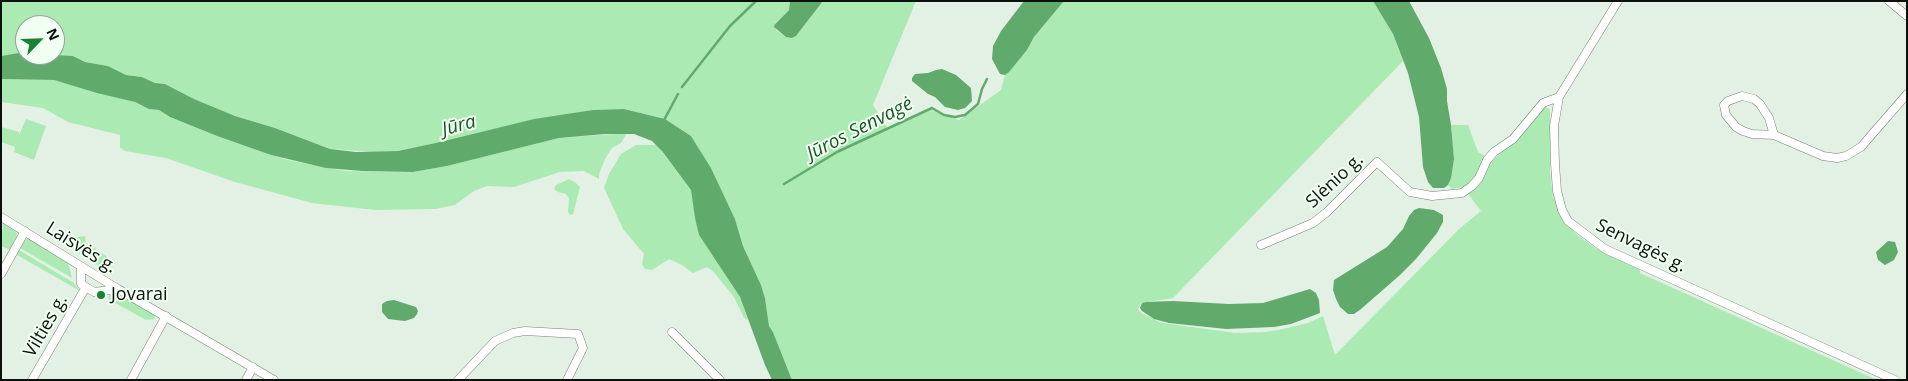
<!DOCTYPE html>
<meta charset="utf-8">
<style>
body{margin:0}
#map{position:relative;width:1908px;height:381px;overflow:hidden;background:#e3f1e4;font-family:"Open Sans",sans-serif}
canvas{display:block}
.frame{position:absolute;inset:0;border:2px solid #0c110d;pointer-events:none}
.north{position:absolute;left:15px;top:15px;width:50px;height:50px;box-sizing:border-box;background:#f0fff1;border:1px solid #95a096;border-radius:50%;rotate:66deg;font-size:14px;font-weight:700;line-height:20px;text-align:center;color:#0c110d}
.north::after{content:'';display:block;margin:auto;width:18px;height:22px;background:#198136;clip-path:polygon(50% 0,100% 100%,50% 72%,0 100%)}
</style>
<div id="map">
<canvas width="1908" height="381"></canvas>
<div class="frame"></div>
<div class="north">N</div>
</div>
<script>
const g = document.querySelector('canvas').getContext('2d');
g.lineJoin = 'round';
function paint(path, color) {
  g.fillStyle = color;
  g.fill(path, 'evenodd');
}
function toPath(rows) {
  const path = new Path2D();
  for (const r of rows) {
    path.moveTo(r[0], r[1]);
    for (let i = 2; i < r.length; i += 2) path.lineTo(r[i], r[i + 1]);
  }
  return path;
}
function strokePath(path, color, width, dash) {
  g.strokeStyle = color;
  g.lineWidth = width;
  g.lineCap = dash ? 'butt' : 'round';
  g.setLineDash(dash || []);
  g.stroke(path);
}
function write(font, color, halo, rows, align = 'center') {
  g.font = font + ' "Open Sans",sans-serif';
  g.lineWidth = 4;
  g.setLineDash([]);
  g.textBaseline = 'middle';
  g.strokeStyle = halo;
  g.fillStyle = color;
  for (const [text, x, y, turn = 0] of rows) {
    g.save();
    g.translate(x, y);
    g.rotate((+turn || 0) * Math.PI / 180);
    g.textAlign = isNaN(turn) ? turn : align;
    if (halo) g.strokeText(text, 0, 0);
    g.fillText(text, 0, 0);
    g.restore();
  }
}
const green = toPath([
 [1,1,790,1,789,10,775,23,776,30,786,37,792,38,796,36,823,1,916,1,873,105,888,129,931,110,959,120,1001,90,1005,75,1027,50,1034,37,1064,1,1373,1,1393,34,1403,61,1173,298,1141,303,1138,309,1141,313,1162,323,1236,333,1266,332,1283,329,1308,323,1323,316,1335,355,1459,229,1481,211,1463,187,1452,189,1448,185,1454,159,1451,125,1468,125,1478,152,1493,160,1517,138,1544,108,1546,107,1550,110,1550,172,1553,196,1563,219,1577,235,1597,249,1640,270,1640,273,1877,380,792,380,773,332,769,326,765,298,761,285,743,246,735,219,711,168,691,136,665,119,624,109,593,110,489,130,436,144,398,151,376,152,330,149,275,128,235,116,194,99,165,84,155,83,142,77,126,75,108,66,85,62,73,56,45,55,55,55,55,25,25,25,25,54,1,56],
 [1,79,54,80,135,102,149,109,159,110,170,117,217,136,271,155,288,160,345,171,413,172,447,166,559,138,627,133,621,143,612,148,605,159,599,174,599,179,584,171,560,172,514,187,487,186,474,191,455,205,435,209,375,210,312,203,235,182,166,158,125,151,120,148,120,135,68,122,43,108,1,102],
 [26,119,46,126,34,160,14,152,15,147,1,142,1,127,19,132,19,135],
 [636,145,657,145,691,190,699,235,740,297,748,320,744,318,734,297,713,271,707,267,693,273,682,265,669,259,652,270,645,269,642,264,644,254,623,229,604,188,609,174,621,154],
 [569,179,575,182,580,187,573,214,570,215,568,212,569,198,566,194,558,192,554,189,556,185],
 [3,224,16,232,17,236,10,250,1,246],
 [85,236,86,243,109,258,110,261,107,266,103,268,71,248,69,241,76,237],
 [26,239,29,239,68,263,72,278,20,248],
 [19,250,74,283,80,291,17,255],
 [109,295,121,295,154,315,155,319,146,320,108,299]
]);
const water = toPath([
 [790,1,823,1,796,36,792,38,786,37,774,27,775,24,789,10],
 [1024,1,1064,1,1034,37,1027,50,1009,72,1005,75,1000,74,992,59,993,46,1001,31],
 [1373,1,1409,1,1429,38,1441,68,1447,89,1447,101,1451,125,1454,159,1451,178,1448,185,1444,188,1433,188,1428,182,1423,167,1419,117,1408,73,1393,34],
 [19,53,73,56,85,62,108,66,126,75,142,77,155,83,165,84,194,99,235,116,275,128,330,149,356,152,398,151,436,143,534,119,593,110,624,109,665,119,691,136,711,168,735,219,743,246,761,285,765,298,769,326,773,332,792,380,772,380,765,365,740,297,699,235,695,218,691,190,662,151,652,141,634,134,605,134,559,138,447,166,413,172,362,171,326,168,271,155,217,136,170,117,159,110,149,109,135,102,97,93,54,80,1,79,1,56],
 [942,69,956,75,971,88,972,101,965,108,958,110,945,107,935,97,928,94,912,81,912,78,915,74,928,73,936,70],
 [1419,208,1434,210,1443,215,1443,222,1437,233,1416,259,1400,275,1361,309,1354,314,1348,314,1340,307,1336,299,1333,290,1334,280,1387,247,1403,229,1409,216,1414,210],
 [1888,241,1895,242,1898,252,1894,260,1885,265,1878,260,1876,252],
 [1310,289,1316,293,1319,300,1320,313,1291,324,1274,327,1226,329,1169,323,1154,319,1142,311,1140,308,1142,303,1146,302,1173,301,1229,304,1263,303],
 [394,300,416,307,418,311,417,314,414,318,405,321,388,319,382,312,382,304,387,301]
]);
const stream = toPath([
 [682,87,730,26,756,1],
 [663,122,678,94],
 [784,184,837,152,932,108,944,115,955,117,965,115,978,104,982,89,987,79]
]);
const minor = toPath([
 [1618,1,1559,97,1554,126,1555,164,1557,191,1562,210,1568,221,1605,249,1895,380],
 [1889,1,1907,16],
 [1774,135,1769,118,1760,104,1754,99,1742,96,1728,101,1724,105,1726,115,1736,127,1743,131,1752,134,1774,135,1823,156,1837,158,1846,156,1861,147,1907,94],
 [1,217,118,289,274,380],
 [1261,245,1313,223,1327,212,1377,162,1410,192,1432,196,1462,193,1472,186,1479,178,1487,160,1494,152,1513,139,1543,103,1559,97],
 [81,266,81,284,94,292,118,289],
 [1,274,25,231],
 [672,332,720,380],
 [32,380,86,287],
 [131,380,166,316],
 [246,380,253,367],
 [458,380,495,341,513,333,525,331,578,334,583,348,567,380]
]);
const markers = [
 [101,295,5,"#198136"]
];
const streetNames = [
 ["Slėnio g.",1335,181,-43],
 ["Senvagės g.",1641,246,26],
 ["Laisvės g.",81,248,32],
 ["Vilties g.",46,326,-60]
];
const poiNames = [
 ["Jovarai",111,295]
];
const waterNames = [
 ["Jūra",459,126,-15],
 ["Jūros Senvagė",860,129,-27]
];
paint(green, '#aceab3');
paint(water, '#60ab6c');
strokePath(stream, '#60ab6c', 2.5);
strokePath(minor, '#768377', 9);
strokePath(minor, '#fff', 8);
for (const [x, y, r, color] of markers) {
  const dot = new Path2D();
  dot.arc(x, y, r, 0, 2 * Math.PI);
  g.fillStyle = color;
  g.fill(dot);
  strokePath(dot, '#f0fff1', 2);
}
write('18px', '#0c110d', '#f0fff1', streetNames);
write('18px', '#0c110d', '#f0fff1', poiNames, 'left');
write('italic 19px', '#1f5429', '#f0fff1', waterNames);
</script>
